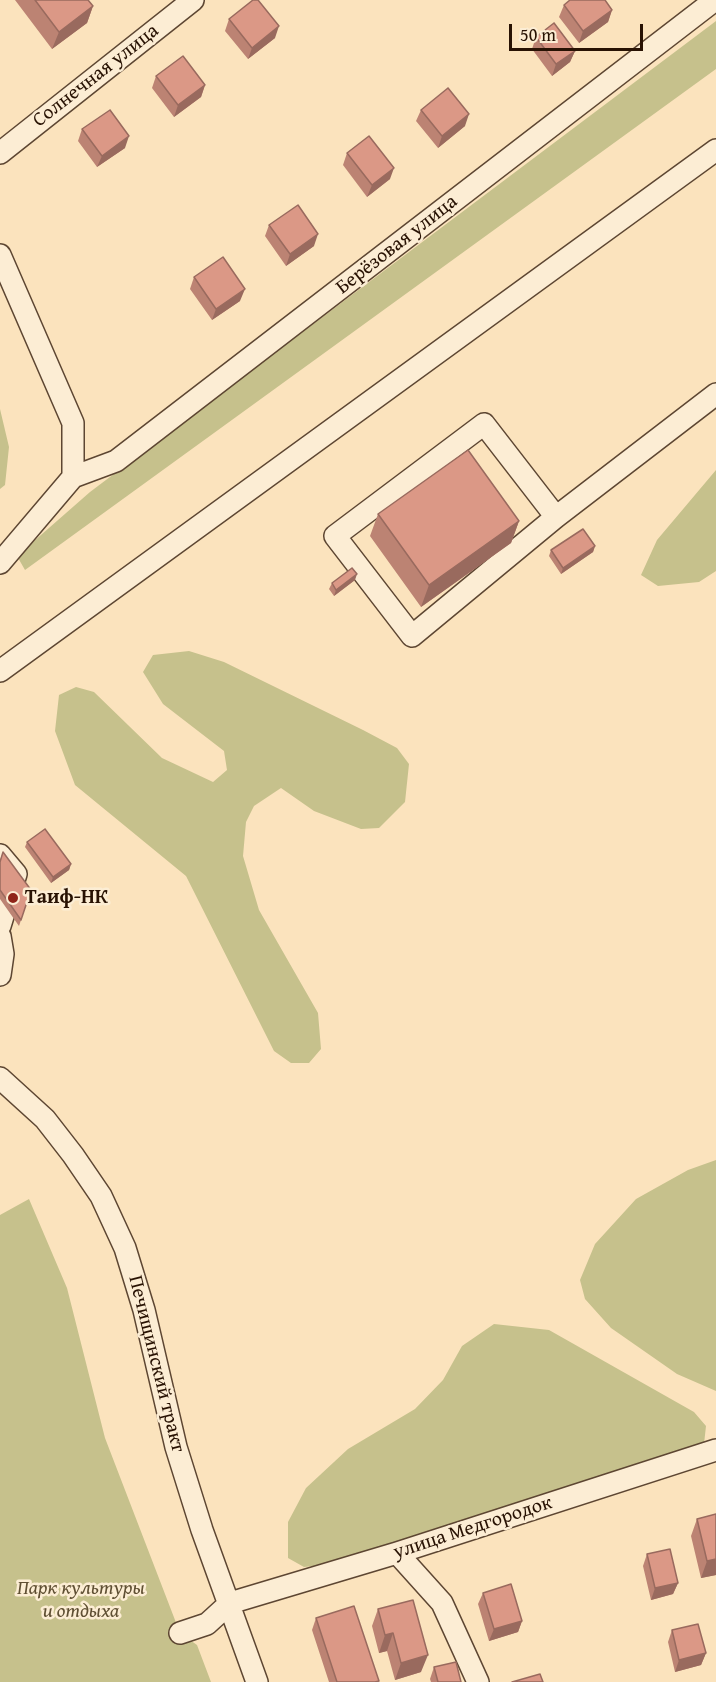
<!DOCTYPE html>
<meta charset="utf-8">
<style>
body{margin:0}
#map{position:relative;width:716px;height:1682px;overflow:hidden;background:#fbe3bd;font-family:"Gentium Book Plus",serif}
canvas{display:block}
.scale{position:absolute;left:509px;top:24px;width:134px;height:27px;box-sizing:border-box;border:3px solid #281203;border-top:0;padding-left:8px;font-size:18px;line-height:21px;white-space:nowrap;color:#281203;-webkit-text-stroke:4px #fcedd4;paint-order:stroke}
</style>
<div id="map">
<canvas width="716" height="1682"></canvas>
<div class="scale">50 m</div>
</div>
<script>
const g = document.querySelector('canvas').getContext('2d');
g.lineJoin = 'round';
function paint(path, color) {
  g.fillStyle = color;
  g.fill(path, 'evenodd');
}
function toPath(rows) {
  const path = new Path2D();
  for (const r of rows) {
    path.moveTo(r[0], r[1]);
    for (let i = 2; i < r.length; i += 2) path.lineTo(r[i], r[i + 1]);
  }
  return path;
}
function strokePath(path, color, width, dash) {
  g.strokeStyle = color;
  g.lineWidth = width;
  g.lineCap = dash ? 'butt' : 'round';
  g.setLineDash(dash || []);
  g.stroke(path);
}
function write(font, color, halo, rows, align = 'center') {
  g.font = font + ' "Gentium Book Plus",serif';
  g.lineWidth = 5;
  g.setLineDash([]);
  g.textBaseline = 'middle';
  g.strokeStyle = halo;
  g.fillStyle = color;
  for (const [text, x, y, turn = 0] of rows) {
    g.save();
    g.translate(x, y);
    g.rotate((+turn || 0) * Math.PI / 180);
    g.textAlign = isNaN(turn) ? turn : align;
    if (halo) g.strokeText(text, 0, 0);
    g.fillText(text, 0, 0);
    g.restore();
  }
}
const green = toPath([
 [716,21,716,69,25,570,17,556,90,492],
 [0,409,9,447,5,485,0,489],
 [716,470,716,571,699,582,658,586,641,575,657,540],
 [189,651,224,662,363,730,397,748,409,764,405,802,379,828,361,829,314,811,281,788,254,806,246,822,243,856,259,910,318,1013,321,1049,309,1063,291,1063,274,1051,186,876,75,785,55,731,59,695,76,687,94,692,162,758,213,782,227,770,224,751,163,704,143,672,153,655],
 [716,1160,716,1391,677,1374,611,1328,585,1299,580,1280,595,1244,636,1199,688,1170],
 [29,1199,67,1288,105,1438,180,1633,197,1645,211,1682,0,1682,0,1215],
 [494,1324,549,1330,694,1412,706,1426,704,1444,647,1460,527,1508,342,1563,304,1567,288,1558,288,1522,306,1488,348,1449,415,1409,443,1380,462,1346]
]);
const minor = toPath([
 [0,153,193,0],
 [0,255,73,423,73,477,0,563],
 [73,477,116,461,715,0],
 [556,517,484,424,335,536,412,636,556,517,716,394],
 [0,671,716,150],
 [0,855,16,874,0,926],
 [0,936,3,954,0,975],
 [0,1078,45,1119,73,1155,101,1196,125,1248,144,1310,176,1447,202,1530,257,1682],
 [397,1553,442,1603,478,1682],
 [180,1633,207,1624,230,1603,397,1553,716,1450]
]);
const wall = toPath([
 [15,0,88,0,93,6,87,23,52,49],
 [564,5,612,10,608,22,579,43,559,17],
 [229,19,275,38,248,59,225,31],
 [536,37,575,51,570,62,552,76,532,49],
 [156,76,205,85,201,97,174,117,152,88],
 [421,110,465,126,438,148,416,121],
 [82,129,125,148,97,167,78,141],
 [347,153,390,179,367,197,343,165],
 [269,225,314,246,286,266,265,236],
 [194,277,240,301,212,320,190,289],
 [378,514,519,521,511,543,421,607,370,536],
 [595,546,593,552,561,574,549,556,551,550],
 [355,580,334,596,329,589,332,583],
 [27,842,71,864,69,870,51,883,25,847],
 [3,852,31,890,19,926,0,899,0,860],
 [716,1514,716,1575,701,1578,691,1536,697,1519],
 [647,1554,678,1583,673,1594,651,1600,643,1566],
 [483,1593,522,1621,518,1632,489,1641,478,1604],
 [378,1609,421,1672,395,1680,387,1651,379,1653,372,1626],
 [316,1618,379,1682,329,1682,312,1630],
 [672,1630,706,1653,701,1665,675,1672,668,1642],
 [434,1667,461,1682,431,1682,430,1679]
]);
const shadedWall = toPath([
 [93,6,87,23,52,49,59,32],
 [612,10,608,22,579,43,583,31],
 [279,26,275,38,248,59,252,48],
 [575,51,570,62,552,76,556,64],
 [205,85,201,97,174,117,178,105],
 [469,114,465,126,438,148,442,136],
 [129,136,125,148,97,167,102,156],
 [394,168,390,179,367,197,372,185],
 [318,234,314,246,286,266,290,254],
 [245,289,240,301,212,320,216,309],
 [519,521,511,543,421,607,429,585],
 [595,546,593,552,561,574,563,568],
 [357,574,355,580,334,596,336,590],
 [71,864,69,870,51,883,53,877],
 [716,1559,716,1575,701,1578,707,1561],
 [678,1583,673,1594,651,1600,655,1588],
 [522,1621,518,1632,489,1641,494,1629],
 [393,1633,387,1651,379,1653,385,1635],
 [706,1653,701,1665,675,1672,679,1660],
 [428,1655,421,1672,395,1680,401,1663]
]);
const building = toPath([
 [35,0,88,0,93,6,59,32,35,0],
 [253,0,258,0,279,26,252,48,229,19,253,0],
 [570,0,605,0,612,10,583,31,564,5,570,0],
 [554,23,575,51,556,64,536,37,554,23],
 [183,56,205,85,178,105,156,76,183,56],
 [448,88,469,114,442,136,421,110,448,88],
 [110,110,129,136,102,156,82,129,110,110],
 [369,136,394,168,372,185,347,153,369,136],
 [298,205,318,234,290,254,269,225,298,205],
 [223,257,245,289,216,309,194,277,223,257],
 [468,450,519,521,429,585,378,514,468,450],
 [583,529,595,546,563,568,551,550,583,529],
 [352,568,357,574,336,590,332,583,352,568],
 [45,829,71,864,53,877,27,842,45,829],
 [3,852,31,890,21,920,0,890,0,862,3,852],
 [716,1514,716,1559,707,1561,697,1519,716,1514],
 [670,1549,678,1583,655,1588,647,1554,670,1549],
 [511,1584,522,1621,494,1629,483,1593,511,1584],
 [413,1600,428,1655,401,1663,393,1633,385,1635,378,1609,413,1600],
 [354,1606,379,1681,375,1682,337,1682,316,1618,354,1606],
 [698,1624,706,1653,679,1660,672,1630,698,1624],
 [456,1662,461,1682,438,1682,434,1667,456,1662],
 [540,1674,543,1682,512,1682,540,1674]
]);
const markers = [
 [13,898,6,"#8f2418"]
];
const streetNames = [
 ["Солнечная улица",96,76,-38],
 ["Берёзовая улица",397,245,-38],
 ["Печищинский тракт",156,1364,76],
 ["улица Медгородок",473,1528,-18]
];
const poiNames = [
 ["Таиф-НК",25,898]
];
const parkNames = [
 ["Парк культуры",81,1589],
 ["и отдыха",81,1612]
];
paint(green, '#c6c18c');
strokePath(minor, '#5d4632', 24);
strokePath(minor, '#fcedd4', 21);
paint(wall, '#bc8373');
paint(shadedWall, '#996a5e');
paint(building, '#db9886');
strokePath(building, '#996a5e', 1.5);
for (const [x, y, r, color] of markers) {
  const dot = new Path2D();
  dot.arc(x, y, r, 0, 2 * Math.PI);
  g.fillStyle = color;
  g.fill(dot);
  strokePath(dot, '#fcedd4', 2);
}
write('20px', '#281203', '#fcedd4', streetNames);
write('bold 20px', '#281203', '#fcedd4', poiNames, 'left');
write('italic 20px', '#5f4f33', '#fcedd4', parkNames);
</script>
